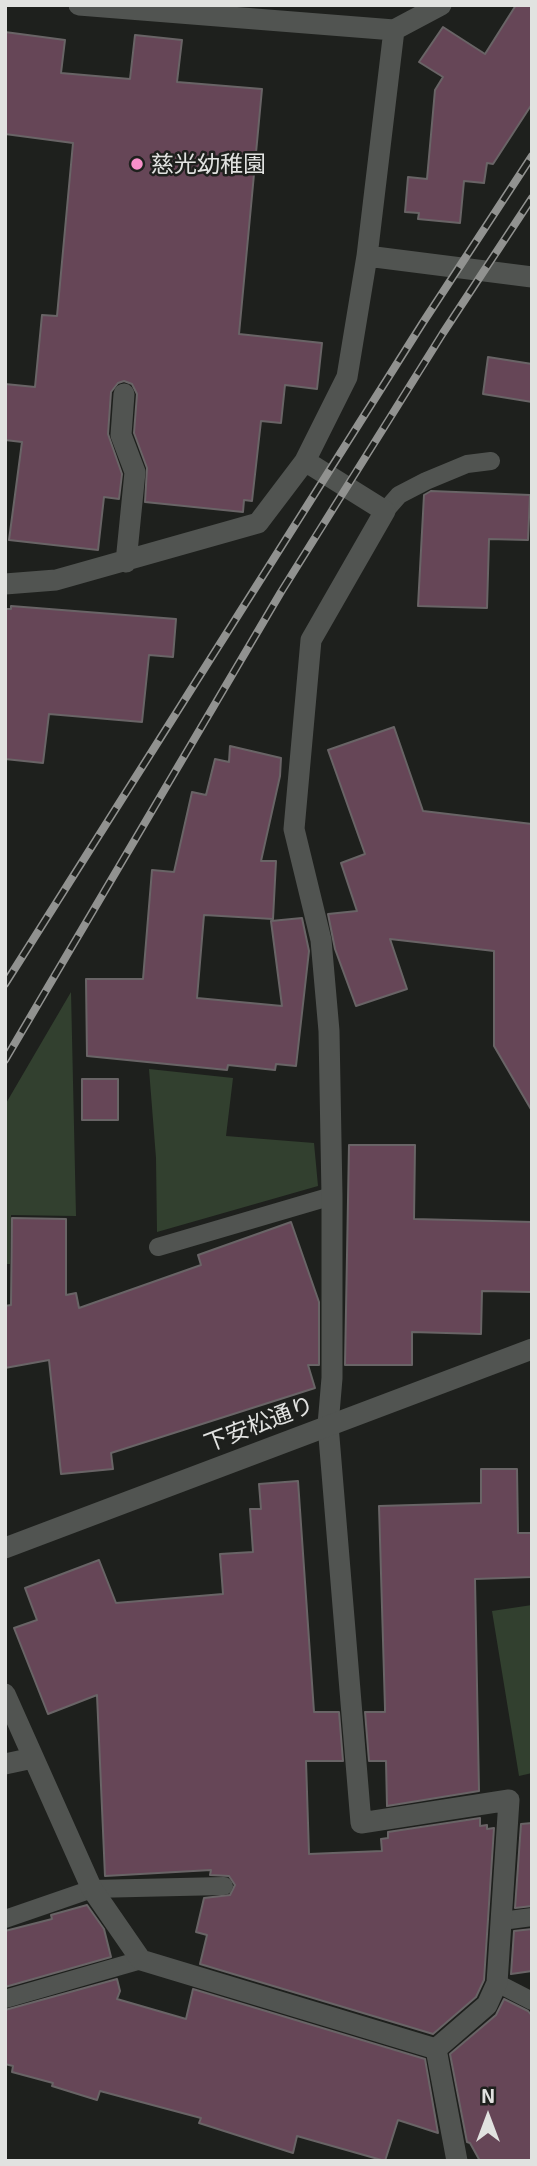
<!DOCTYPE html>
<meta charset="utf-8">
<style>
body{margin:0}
#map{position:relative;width:537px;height:2166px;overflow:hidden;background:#1e201d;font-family:"Exo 2",sans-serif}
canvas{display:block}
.frame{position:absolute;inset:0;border:7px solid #e1e2e0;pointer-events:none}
.north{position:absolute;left:453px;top:2082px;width:70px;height:70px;-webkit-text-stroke:5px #1e201d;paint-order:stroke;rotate:0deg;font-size:19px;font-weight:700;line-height:28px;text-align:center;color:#e1e2e0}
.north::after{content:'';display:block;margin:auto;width:24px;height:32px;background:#e1e2e0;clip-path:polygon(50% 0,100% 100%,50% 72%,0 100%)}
</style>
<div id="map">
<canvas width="537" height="2166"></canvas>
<div class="frame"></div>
<div class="north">N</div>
</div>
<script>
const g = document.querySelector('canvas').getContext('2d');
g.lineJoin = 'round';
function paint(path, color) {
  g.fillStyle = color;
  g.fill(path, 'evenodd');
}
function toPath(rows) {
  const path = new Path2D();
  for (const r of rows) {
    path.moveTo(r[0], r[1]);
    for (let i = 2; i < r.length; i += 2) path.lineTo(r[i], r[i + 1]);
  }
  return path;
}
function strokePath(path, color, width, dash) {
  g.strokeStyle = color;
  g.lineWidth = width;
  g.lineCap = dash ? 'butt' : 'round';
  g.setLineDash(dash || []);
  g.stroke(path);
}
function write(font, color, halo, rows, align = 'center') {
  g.font = font + ' "Exo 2","Noto Sans JP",sans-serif';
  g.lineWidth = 5;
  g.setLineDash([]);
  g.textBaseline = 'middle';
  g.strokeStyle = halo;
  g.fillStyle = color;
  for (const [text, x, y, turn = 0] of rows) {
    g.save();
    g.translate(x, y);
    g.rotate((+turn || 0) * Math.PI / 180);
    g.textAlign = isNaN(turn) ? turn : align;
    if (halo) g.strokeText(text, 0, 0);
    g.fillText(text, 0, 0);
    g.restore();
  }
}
const green = toPath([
 [71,992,76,1216,11,1215,10,1264,5,1264,5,1105],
 [149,1069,233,1078,226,1136,314,1143,318,1186,157,1232,156,1158],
 [532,1605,532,1773,519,1776,492,1611]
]);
const building = toPath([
 [516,5,532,5,532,104,493,164,487,163,484,183,464,181,460,223,418,219,419,213,405,212,408,177,427,179,435,90,443,77,419,62,443,27,485,54,516,5],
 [5,32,65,40,61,73,130,79,135,35,182,40,177,82,262,89,239,334,322,343,317,389,285,385,281,423,261,421,252,501,244,500,243,512,145,502,147,468,134,433,137,394,132,384,124,381,118,383,111,392,108,434,122,474,119,499,104,497,98,550,9,540,22,442,5,440,5,384,35,387,42,315,57,316,73,143,5,134,5,32],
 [488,357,532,364,532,402,483,394,488,357],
 [431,491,530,495,528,540,489,539,487,608,418,606,424,495,431,491],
 [11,606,176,619,173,657,149,655,142,722,49,714,43,763,5,759,5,609,11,609,11,606],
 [394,727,423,811,532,824,532,1111,494,1046,494,951,390,939,407,989,356,1006,335,949,328,914,357,911,341,863,365,854,328,750,394,727],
 [230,746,281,758,280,776,261,861,276,861,273,919,204,915,197,998,282,1006,271,921,302,918,309,951,296,1066,276,1064,275,1070,228,1065,227,1070,87,1056,86,979,143,979,152,870,174,872,192,792,206,795,215,759,229,762,230,746],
 [82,1079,118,1079,118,1120,82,1120,82,1079],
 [349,1145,415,1145,414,1219,532,1222,532,1292,482,1291,481,1334,412,1332,412,1365,345,1365,349,1145],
 [12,1218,66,1219,66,1295,76,1293,79,1308,201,1265,198,1255,291,1222,319,1302,319,1365,308,1365,315,1388,111,1453,113,1469,61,1474,49,1360,5,1368,5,1306,11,1305,12,1218],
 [481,1469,517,1469,518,1533,532,1533,532,1577,475,1579,479,1791,387,1806,386,1761,369,1761,365,1712,385,1712,385,1708,379,1506,481,1503,481,1469],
 [298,1481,314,1712,339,1712,343,1761,306,1761,309,1854,382,1851,381,1839,388,1838,388,1832,480,1818,480,1826,487,1825,487,1829,494,1828,484,1980,476,1997,433,2034,200,1964,207,1935,196,1932,204,1898,230,1895,235,1885,229,1876,210,1875,211,1870,105,1876,97,1695,48,1714,14,1628,37,1620,25,1588,99,1560,116,1603,223,1594,220,1554,253,1552,250,1509,261,1509,259,1484,298,1481],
 [532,1823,532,1906,515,1908,521,1824,532,1823],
 [87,1905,104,1929,111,1957,5,1987,5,1931,52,1919,51,1915,87,1905],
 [532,1929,532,1971,511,1974,514,1931,532,1929],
 [117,1979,120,1991,117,1999,186,2019,193,1989,425,2059,438,2133,398,2120,385,2161,297,2136,293,2153,199,2123,201,2118,100,2091,97,2100,52,2086,53,2083,12,2072,13,2066,5,2064,5,2010,117,1979],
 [504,1999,528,2011,532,2016,532,2161,480,2161,470,2143,467,2142,450,2054,496,2015,504,1999]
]);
const lane = toPath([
 [385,511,399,495,426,481,467,464,491,461],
 [158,1247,332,1196],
 [5,1919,92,1889,224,1886],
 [502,1921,532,1917],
 [497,1983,532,2001],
 [5,1999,141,1960]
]);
const street = toPath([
 [79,5,394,30,441,5],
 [367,256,532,277],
 [124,394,121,435,135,472,126,562],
 [305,461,385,511,311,640,294,829,321,940,329,1031,332,1196,332,1378,328,1425,361,1823,509,1800,497,1983,487,2005,436,2049,457,2161],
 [5,584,56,580,258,523,305,461,347,377,367,256,394,30],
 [5,1694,92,1889,141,1960,436,2049],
 [5,1764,33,1758]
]);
const secondary = toPath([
 [5,1548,532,1349]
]);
const rail = toPath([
 [5,984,422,324,532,156],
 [5,1060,281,592,443,333,532,198]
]);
const markers = [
 [137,164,7,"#f890ca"]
];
const poiNames = [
 ["慈光幼稚園",151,164]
];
const streetNames = [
 ["下安松通り",259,1424,-21]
];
paint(green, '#32402f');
paint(building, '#664657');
strokePath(building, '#696466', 2);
strokePath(lane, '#515451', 18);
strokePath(street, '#515451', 21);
strokePath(secondary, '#515451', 21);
strokePath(rail, '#919290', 8);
strokePath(rail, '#1e201d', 5, [16]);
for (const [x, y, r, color] of markers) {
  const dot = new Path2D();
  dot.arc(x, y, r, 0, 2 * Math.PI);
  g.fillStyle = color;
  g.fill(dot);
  strokePath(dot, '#1e201d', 2.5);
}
write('23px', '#e1e2e0', '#1e201d', poiNames, 'left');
write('23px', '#e1e2e0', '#1e201d', streetNames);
</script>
